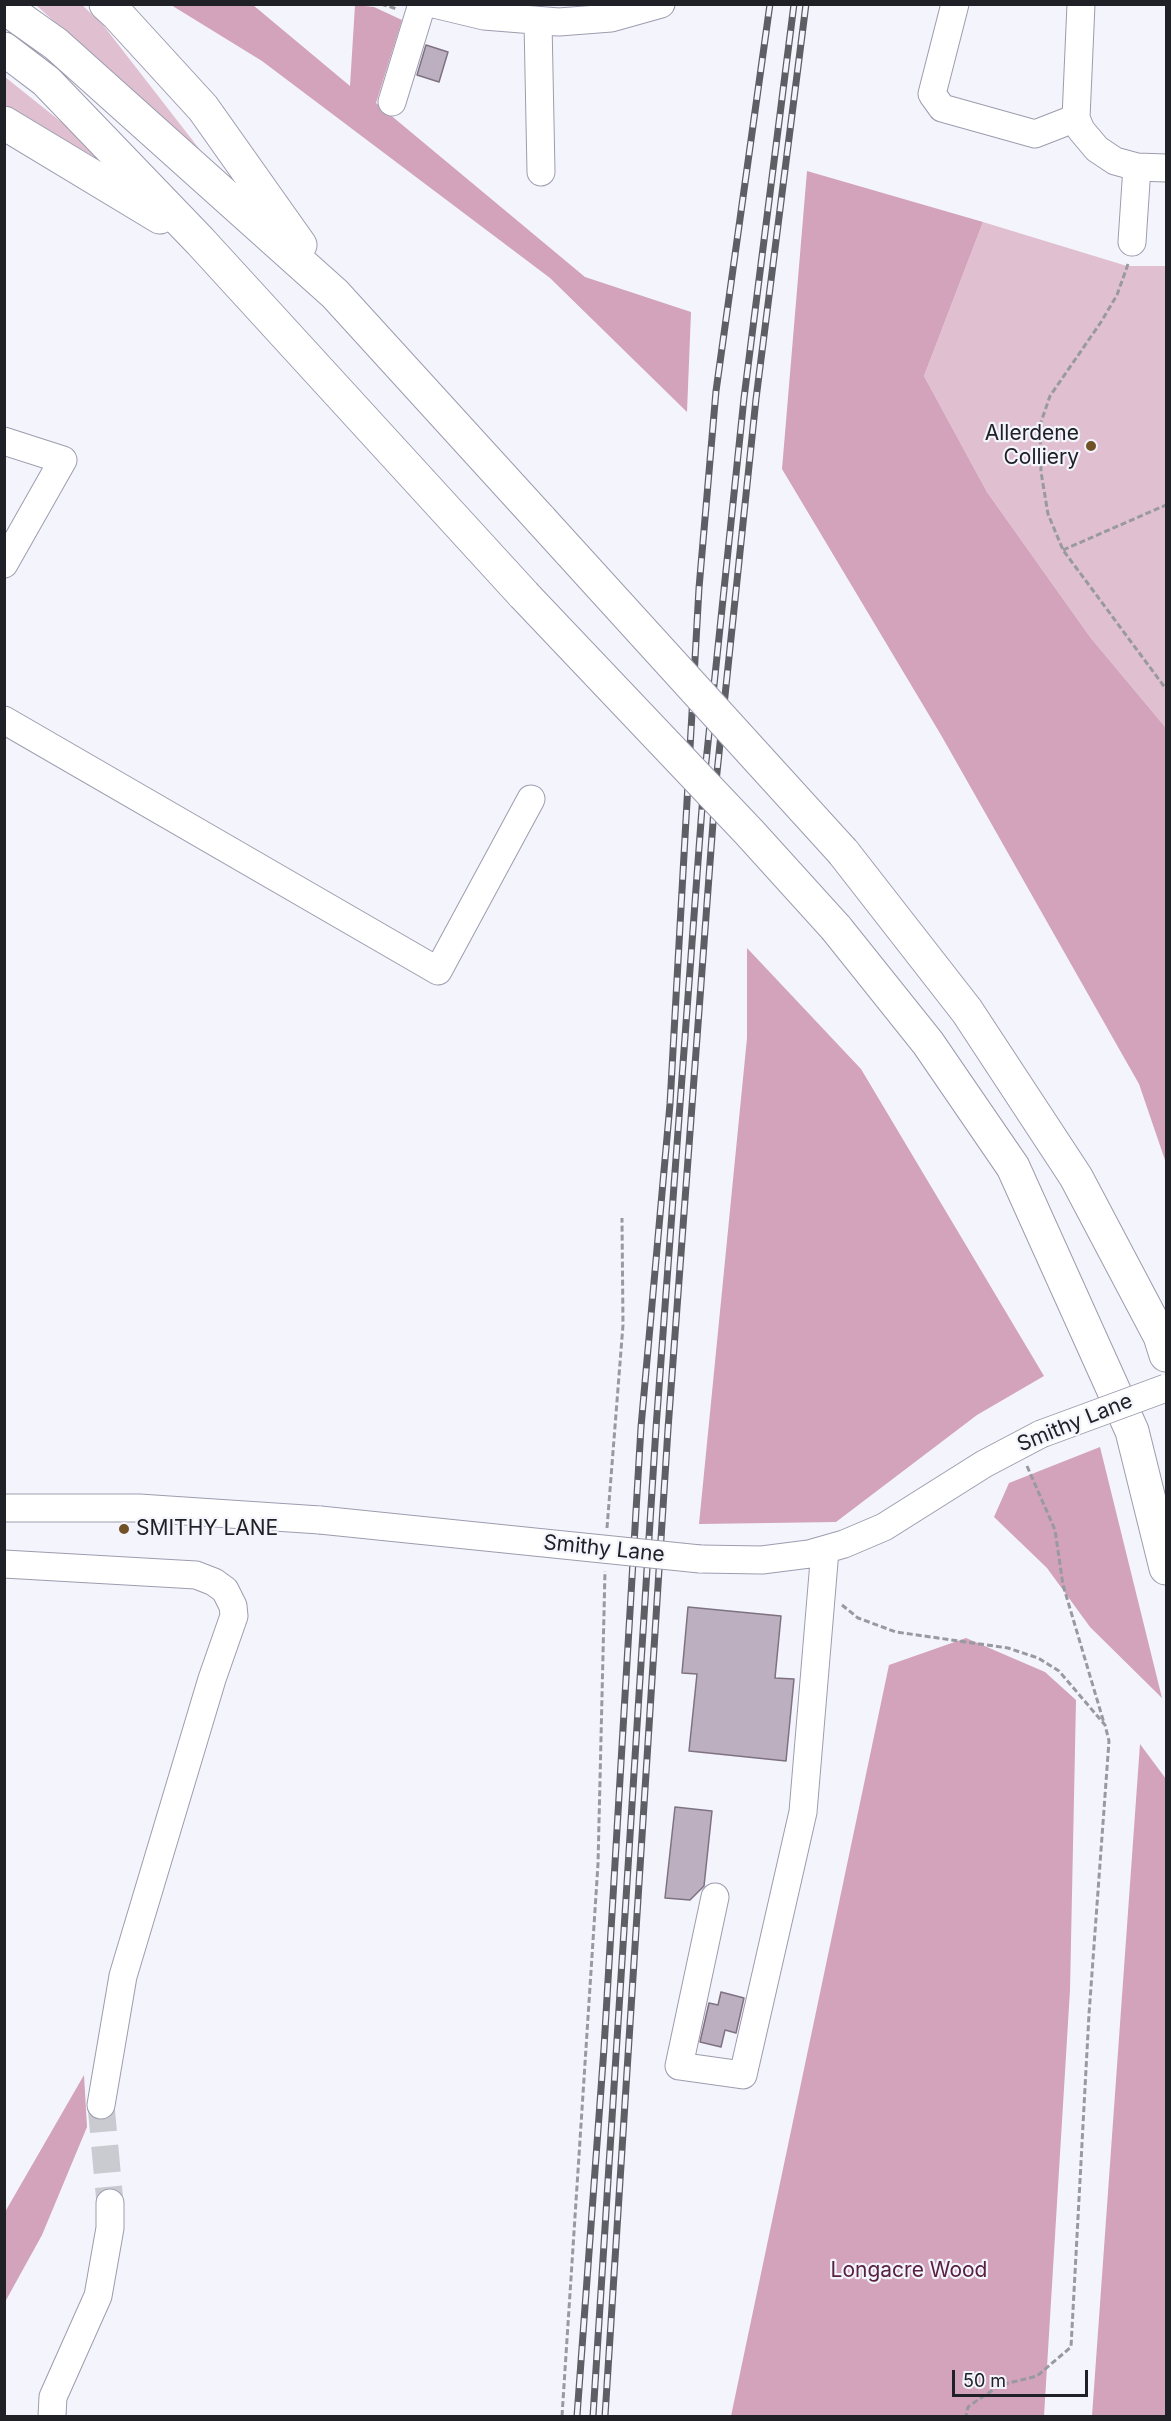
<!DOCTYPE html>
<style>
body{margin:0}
#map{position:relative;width:1171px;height:2421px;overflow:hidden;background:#f4f4fc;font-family:Inter,sans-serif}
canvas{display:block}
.frame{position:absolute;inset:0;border:6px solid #202027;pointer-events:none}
.scale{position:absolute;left:952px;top:2370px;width:136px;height:27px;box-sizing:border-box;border:3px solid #202027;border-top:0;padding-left:8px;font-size:18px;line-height:21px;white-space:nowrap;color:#202027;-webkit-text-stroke:4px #f4f4fc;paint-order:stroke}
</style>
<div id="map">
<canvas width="1171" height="2421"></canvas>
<div class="frame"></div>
<div class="scale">50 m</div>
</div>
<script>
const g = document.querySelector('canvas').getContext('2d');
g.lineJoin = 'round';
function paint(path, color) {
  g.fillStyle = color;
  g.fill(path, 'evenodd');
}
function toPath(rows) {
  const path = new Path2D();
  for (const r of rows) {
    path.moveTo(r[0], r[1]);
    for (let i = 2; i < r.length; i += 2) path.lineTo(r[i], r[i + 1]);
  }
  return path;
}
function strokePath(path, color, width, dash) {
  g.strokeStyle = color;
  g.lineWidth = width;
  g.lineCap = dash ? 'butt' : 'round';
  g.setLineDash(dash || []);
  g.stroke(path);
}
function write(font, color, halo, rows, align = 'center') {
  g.font = font + ' Inter,sans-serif';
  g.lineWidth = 4.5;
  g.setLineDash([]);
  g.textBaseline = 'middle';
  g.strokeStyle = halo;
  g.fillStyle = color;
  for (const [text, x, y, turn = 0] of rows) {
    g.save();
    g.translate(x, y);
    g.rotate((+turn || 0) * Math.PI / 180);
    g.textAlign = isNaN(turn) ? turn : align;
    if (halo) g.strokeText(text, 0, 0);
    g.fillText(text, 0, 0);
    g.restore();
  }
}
const green = toPath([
 [36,5,82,5,103,25,211,164],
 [5,77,134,180,5,105],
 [983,222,1127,266,1166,266,1166,728,1090,637,987,492,924,376]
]);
const forest = toPath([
 [171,5,253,5,350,86,355,5,374,7,402,20,376,103,585,277,691,312,687,412,550,278,262,61],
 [807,171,983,222,924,376,987,492,1090,637,1166,728,1166,1163,1139,1084,941,735,782,469],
 [747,948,861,1069,1044,1376,977,1415,836,1522,699,1524,747,1038],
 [1100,1447,1162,1698,1090,1627,1047,1568,994,1517,1009,1483],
 [966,1638,1045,1672,1076,1700,1070,1990,1044,2416,731,2416,889,1665],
 [1140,1744,1166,1779,1166,2416,1092,2416],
 [84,2075,87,2127,42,2235,5,2302,5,2212]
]);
const building = toPath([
 [426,45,448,52,439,82,417,75,426,45],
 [688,1607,781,1616,775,1678,794,1679,786,1761,689,1751,697,1674,682,1673,688,1607],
 [675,1807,712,1811,704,1886,690,1900,665,1898,675,1807],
 [721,1992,744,1998,736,2033,725,2030,721,2047,700,2042,709,2003,718,2005,721,1992]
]);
const minorTunnel = toPath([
 [101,2105,110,2203]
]);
const path = toPath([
 [381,4,397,9],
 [1128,264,1117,295,1101,322,1050,396,1040,425,1041,472,1048,514,1063,550,1166,689],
 [1063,550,1166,505],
 [1027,1466,1055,1530,1063,1585,1104,1723],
 [607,1528,623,1325,622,1218],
 [842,1605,858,1618,896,1632,1008,1648,1038,1658,1059,1671,1105,1725,1109,1741,1089,2014,1071,2347,1037,2376,1001,2385,979,2399,968,2407,966,2416],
 [562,2416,598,1864,605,1571]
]);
const minor = toPath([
 [434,4,484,16,559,22,611,18,661,4],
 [955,4,932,94,942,108,1035,134,1076,118],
 [1081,4,1076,118,1081,130,1097,149,1115,161,1137,167,1166,168],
 [538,22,541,172],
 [392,102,422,4],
 [1132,242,1137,167],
 [4,441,63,460,4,564],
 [4,720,438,971,531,799],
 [4,1508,139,1508,320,1520],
 [700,1559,762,1560,809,1554,844,1544,884,1527,984,1464,1041,1434],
 [4,1564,196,1575,214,1582,225,1590,233,1606,234,1616,212,1679,123,1976,101,2105],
 [715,1897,679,2066,743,2075,803,1812,825,1550],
 [52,2416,53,2397,98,2296,110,2228,110,2203]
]);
const highway = toPath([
 [106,4,117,14,203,108,300,245],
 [4,7,56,44,335,294,541,520],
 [4,49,46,81,200,241,524,595],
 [4,123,160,217],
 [843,852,967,1011,1076,1177,1160,1336,1166,1355],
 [836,928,928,1043,1013,1167,1132,1431,1166,1568]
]);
const rail = toPath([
 [577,2416,604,2048,641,1427,670,1104,699,588,716,391,770,4],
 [593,2416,656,1428,704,781,744,398,794,4],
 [605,2416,668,1429,716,782,756,399,806,4]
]);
const minorBridge = toPath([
 [1041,1434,1166,1388],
 [320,1520,700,1559]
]);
const highwayBridge = toPath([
 [541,520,843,852],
 [524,595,749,832,836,928]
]);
const markers = [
 [1091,446,6,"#705226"],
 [124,1529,6,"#705226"]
];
const poiNames = [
 ["Allerdene",1079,434],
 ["Colliery",1079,458],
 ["SMITHY LANE",136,1529,"left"]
];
const streetNames = [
 ["Smithy Lane",1075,1423,-22],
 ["Smithy Lane",604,1549,6]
];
const parkNames = [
 ["Longacre Wood",909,2271]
];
paint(green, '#e0c0d0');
paint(forest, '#d2a3bb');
paint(building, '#bcafc0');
strokePath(building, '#7e7282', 1.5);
strokePath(minorTunnel, '#cacad1', 27, [27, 14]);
strokePath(minor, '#9d9caf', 29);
strokePath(highway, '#9d9caf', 35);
strokePath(path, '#9999a0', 3, [6, 3]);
strokePath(minor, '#fff', 27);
strokePath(highway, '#fff', 33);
strokePath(rail, '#5e5e65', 7);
strokePath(rail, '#f4f4fc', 4.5, [14]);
strokePath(minorBridge, '#9d9caf', 29, []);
strokePath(highwayBridge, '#9d9caf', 35, []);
strokePath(minorBridge, '#fff', 27);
strokePath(highwayBridge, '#fff', 33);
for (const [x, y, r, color] of markers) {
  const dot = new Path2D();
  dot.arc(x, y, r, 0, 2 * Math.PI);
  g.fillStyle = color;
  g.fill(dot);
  strokePath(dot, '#f4f4fc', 2);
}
write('21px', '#202027', '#f4f4fc', poiNames, 'right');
write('21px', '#202027', '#f4f4fc', streetNames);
write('21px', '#592142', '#f4f4fc', parkNames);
</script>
